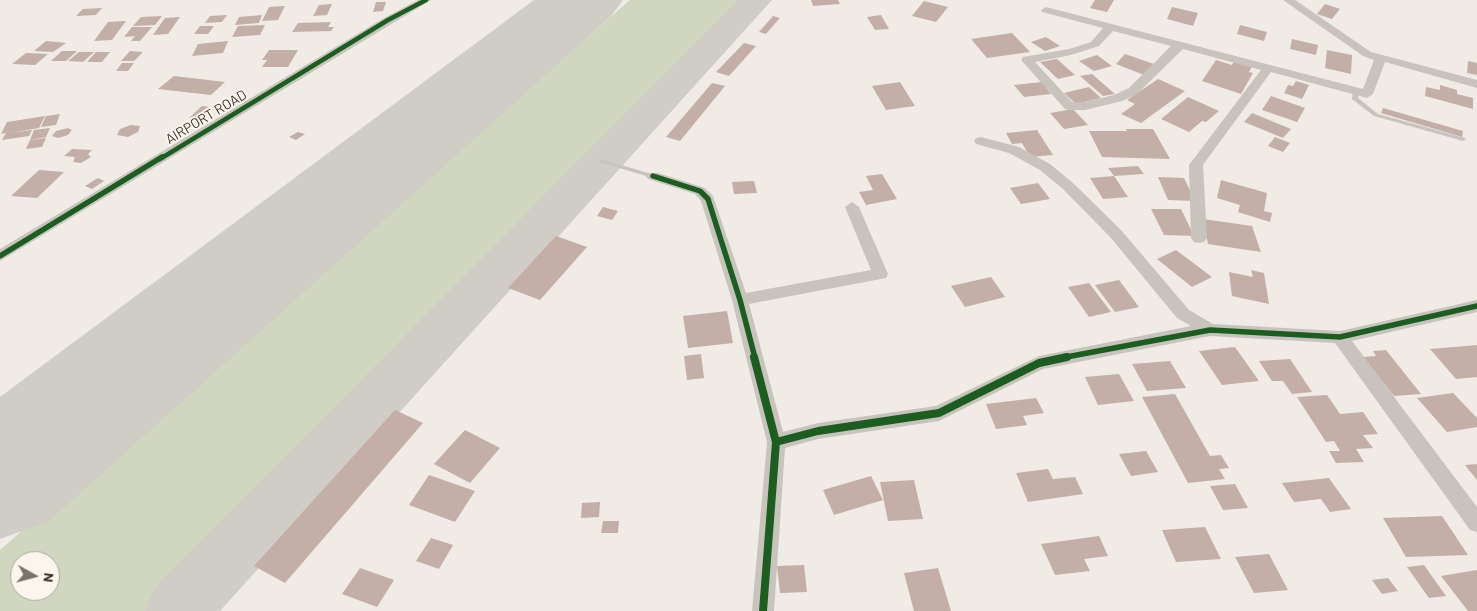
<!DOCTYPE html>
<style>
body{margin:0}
#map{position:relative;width:1477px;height:611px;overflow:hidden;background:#f0ebe5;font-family:Barlow,sans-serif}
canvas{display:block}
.north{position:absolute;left:10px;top:551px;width:50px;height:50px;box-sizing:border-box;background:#fbf5ee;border:1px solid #aea6a0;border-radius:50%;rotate:97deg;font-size:14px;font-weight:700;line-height:20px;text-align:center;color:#3b302b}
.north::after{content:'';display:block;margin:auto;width:18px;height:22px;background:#7a716c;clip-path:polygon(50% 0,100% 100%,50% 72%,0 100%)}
</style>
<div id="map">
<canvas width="1477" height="611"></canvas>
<div class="north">N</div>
</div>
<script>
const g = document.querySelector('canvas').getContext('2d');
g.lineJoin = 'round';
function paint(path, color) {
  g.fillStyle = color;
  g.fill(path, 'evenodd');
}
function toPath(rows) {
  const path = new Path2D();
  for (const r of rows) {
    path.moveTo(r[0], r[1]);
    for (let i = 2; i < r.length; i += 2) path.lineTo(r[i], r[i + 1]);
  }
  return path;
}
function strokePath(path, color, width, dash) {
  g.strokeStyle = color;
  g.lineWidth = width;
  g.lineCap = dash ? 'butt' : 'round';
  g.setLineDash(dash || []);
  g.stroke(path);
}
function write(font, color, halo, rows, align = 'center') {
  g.font = font + ' Barlow,sans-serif';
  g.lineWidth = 4;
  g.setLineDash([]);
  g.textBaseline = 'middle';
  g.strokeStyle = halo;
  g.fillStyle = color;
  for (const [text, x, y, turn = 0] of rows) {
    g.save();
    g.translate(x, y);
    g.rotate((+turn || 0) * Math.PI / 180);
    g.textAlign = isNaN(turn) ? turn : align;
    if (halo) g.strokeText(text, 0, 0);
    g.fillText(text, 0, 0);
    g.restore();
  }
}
const green = toPath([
 [630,0,745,0,163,611,0,611,0,550],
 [20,561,50,561,50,591,20,591]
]);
const taxiway = toPath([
 [738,0,772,0,220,611,145,611,154,589,738,0]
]);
const runway = toPath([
 [534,0,623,0,611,16,49,521,0,539,0,397,534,0]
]);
const building = toPath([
 [811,0,838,0,840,4,813,6],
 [1095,0,1114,0,1107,12,1090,8],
 [924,1,948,7,936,22,912,16],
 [376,2,386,2,383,11,373,12],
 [332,4,327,15,313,16,319,5],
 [1325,4,1340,9,1332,19,1317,14],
 [285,6,278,20,262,21,269,7],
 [1172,7,1198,13,1193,26,1167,19],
 [102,8,96,15,76,16,83,9],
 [227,15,222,22,205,23,210,16],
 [262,15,259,23,235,25,239,17],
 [881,15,889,29,875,30,867,17],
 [162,16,155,25,133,26,141,17],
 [773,16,780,18,766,34,759,32],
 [180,17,168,34,153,35,165,18],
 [126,21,112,40,94,41,108,22],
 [331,22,328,27,334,27,331,31,292,32,298,23],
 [265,25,260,35,232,37,238,26],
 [1240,25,1267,32,1264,41,1237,34],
 [200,26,214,26,208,34,194,34],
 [132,27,152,27,140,41,131,41,135,36,124,37],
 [1012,33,1030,52,987,58,971,39],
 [1046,37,1060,46,1045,51,1031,42],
 [1292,39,1318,45,1316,55,1290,49],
 [46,41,66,43,53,52,34,51],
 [228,41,223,53,192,56,198,44],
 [744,43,756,46,729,76,716,72],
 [269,50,298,50,288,67,262,67,267,60,262,60],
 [1327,50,1352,55,1351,74,1325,68],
 [62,51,77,51,66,61,51,61],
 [130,51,143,52,134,61,121,61],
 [79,52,94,52,83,62,68,61],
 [96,52,110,52,102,62,87,62],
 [26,53,48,54,35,65,12,64],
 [1125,54,1154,64,1144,75,1116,64],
 [1097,55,1112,66,1094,71,1079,61],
 [1057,59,1075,75,1058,79,1040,62],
 [1216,60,1232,65,1235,60,1252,66,1249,72,1253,73,1241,94,1202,81],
 [1468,61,1477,63,1477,75,1467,73],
 [122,63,134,63,128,71,116,71],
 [1092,74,1115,94,1103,96,1080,76],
 [174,76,225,82,211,95,158,89],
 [1158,79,1185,91,1141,123,1121,114,1135,104,1127,100],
 [1296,81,1309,85,1302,99,1284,93,1288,85,1293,86],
 [900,82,915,106,886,110,872,86],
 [1042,82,1051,94,1024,97,1014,85],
 [712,83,725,86,680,141,666,137],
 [1440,85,1457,90,1457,94,1473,98,1473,109,1425,96,1426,87,1440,90],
 [1089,87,1101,98,1076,104,1064,93],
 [1271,96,1305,108,1297,122,1262,110],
 [1188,97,1219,111,1206,122,1202,121,1189,132,1161,119],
 [202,106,210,107,197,120,189,118],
 [1383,108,1463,131,1462,137,1381,113],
 [1073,109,1088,125,1064,129,1050,113],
 [1252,113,1291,129,1283,138,1244,122],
 [60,114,56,125,41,127,46,116],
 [45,116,39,128,10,133,32,130,29,136,2,140,6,133,1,134,7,122],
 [131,125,140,126,138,132,128,137,117,135,120,129],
 [50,128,46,137,30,140,34,130],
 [68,128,72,130,68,135,58,138,52,136,56,131],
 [1126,129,1153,129,1170,159,1102,157,1089,131,1127,131],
 [1037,130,1053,155,1030,157,1022,143,1012,144,1006,133],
 [298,132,305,134,296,140,289,137],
 [1275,137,1290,143,1283,152,1268,146],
 [46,138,42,147,26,149,30,140],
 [72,149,92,150,88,154,91,157,81,163,73,162,75,157,64,156],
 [1138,166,1144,174,1114,176,1108,168],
 [39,170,64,172,37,198,11,196],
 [882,174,897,199,866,205,859,192,873,190,866,176],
 [1114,176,1128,197,1103,199,1090,178],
 [1158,177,1184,178,1195,201,1168,200],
 [98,178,104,181,92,189,85,186],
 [1221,180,1267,193,1264,211,1272,213,1270,222,1238,212,1240,205,1217,198],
 [754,181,757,193,734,194,732,182],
 [1038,183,1050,199,1021,204,1010,188],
 [603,207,618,211,612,220,597,216],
 [1151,209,1181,209,1194,236,1164,235],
 [1203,219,1252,226,1261,252,1208,244],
 [556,236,587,247,540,300,508,288],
 [1176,250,1212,277,1192,287,1157,259],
 [1251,270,1264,273,1269,304,1232,296,1229,272,1253,277],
 [991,277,1005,297,965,307,951,286],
 [1119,280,1139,307,1115,312,1095,285],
 [1089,283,1111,312,1089,317,1068,287],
 [727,311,733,343,688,348,683,316],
 [1477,345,1477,377,1456,379,1430,349],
 [1235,347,1259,381,1222,385,1199,351],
 [1386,350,1421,394,1394,396,1363,357,1376,356,1373,351],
 [701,354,704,378,687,380,684,356],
 [1290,359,1312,392,1292,394,1283,381,1272,381,1259,361],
 [1170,361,1186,388,1147,391,1132,364],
 [1119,374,1134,401,1098,405,1085,377],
 [1453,393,1477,418,1477,427,1447,432,1417,398],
 [1175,394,1210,456,1221,455,1229,468,1219,469,1225,479,1188,483,1142,397],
 [1327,395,1340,414,1363,412,1378,434,1363,435,1373,448,1356,449,1364,462,1336,463,1329,451,1340,451,1334,441,1326,442,1297,397],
 [1036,398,1044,413,1023,416,1027,425,996,429,986,404],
 [395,410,423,423,285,583,254,566],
 [465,430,500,448,470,483,434,464],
 [1146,451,1158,472,1131,476,1119,454],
 [1477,464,1477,480,1465,465],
 [1048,469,1053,479,1075,477,1083,494,1028,502,1016,473],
 [429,475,475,491,455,522,409,505],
 [871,476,883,500,834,515,823,490],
 [1329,478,1351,509,1330,512,1321,499,1294,502,1282,483],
 [914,480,923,519,888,521,880,482],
 [1235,484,1248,508,1223,510,1210,486],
 [600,502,599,517,581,518,582,503],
 [1442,516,1468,555,1406,557,1383,518],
 [603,521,619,521,618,533,601,533],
 [1205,527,1221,559,1176,562,1162,530],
 [1099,536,1108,556,1084,559,1090,571,1055,575,1041,544],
 [431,538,453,545,439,569,416,561],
 [1269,554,1288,590,1254,593,1235,557],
 [804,565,807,592,780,593,777,566],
 [1424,565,1446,596,1429,598,1407,567],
 [360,568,394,580,377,607,342,594],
 [938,568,951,611,914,611,904,573],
 [1477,570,1477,611,1468,611,1441,576],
 [1388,578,1398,591,1382,594,1372,580]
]);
const service = toPath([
 [1356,89,1359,91,1358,98,1378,114,1465,138,1466,139,1463,141,1374,116,1352,99,1353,91,1356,89],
 [601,159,655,175,656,176,653,178,599,162,599,160,601,159]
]);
const minor = toPath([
 [418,0,431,0,0,261,0,249,384,18,418,0],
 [1283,0,1295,0,1371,52,1477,80,1477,88,1385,62,1373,94,1367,98,1271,72,1203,165,1207,238,1204,242,1199,243,1194,242,1191,238,1189,165,1261,70,1183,49,1137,94,1122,101,1085,110,1069,110,1065,109,1021,60,1023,57,1069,49,1091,42,1103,28,1042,12,1041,10,1046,7,1363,89,1374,60,1363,56,1283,0],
 [1113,31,1171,46,1129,88,1114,95,1085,102,1072,102,1035,62,1071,55,1099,46,1113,31],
 [981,137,1019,147,1050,164,1073,183,1121,230,1189,310,1213,324,1340,331,1477,300,1477,312,1352,341,1477,507,1477,532,1470,530,1335,343,1210,336,1043,369,939,421,818,439,785,448,774,611,752,611,767,442,732,300,701,201,695,194,648,179,646,176,648,173,658,173,705,188,713,196,746,293,871,270,845,207,852,202,859,207,888,274,886,278,749,304,783,432,818,423,936,406,1039,356,1191,326,1177,318,1111,238,1063,189,1040,170,1009,153,976,144,974,141,976,138,981,137]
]);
const cyclewayFar2 = toPath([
 [160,159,388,20,426,0]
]);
const cyclewayFar1 = toPath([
 [653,176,700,191,708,199,740,300,755,358],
 [0,256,162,157],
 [1061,358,1210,330,1340,337,1477,306]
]);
const cycleway = toPath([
 [754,357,776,442,763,611],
 [776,442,818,431,939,413,1039,363,1067,357]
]);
const streetNames = [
 ["AIRPORT ROAD",206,117,-31]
];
paint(green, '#d1d6bf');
paint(taxiway, '#d0ccc6');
paint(runway, '#d0ccc6');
paint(building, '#c3afa7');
paint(service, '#c9c3be');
paint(minor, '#c9c3be');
strokePath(cyclewayFar2, '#1b5e20', 4.5);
strokePath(cyclewayFar1, '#1b5e20', 5.5);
strokePath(cycleway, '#1b5e20', 8);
write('14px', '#3b302b', '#fbf5ee', streetNames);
</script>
